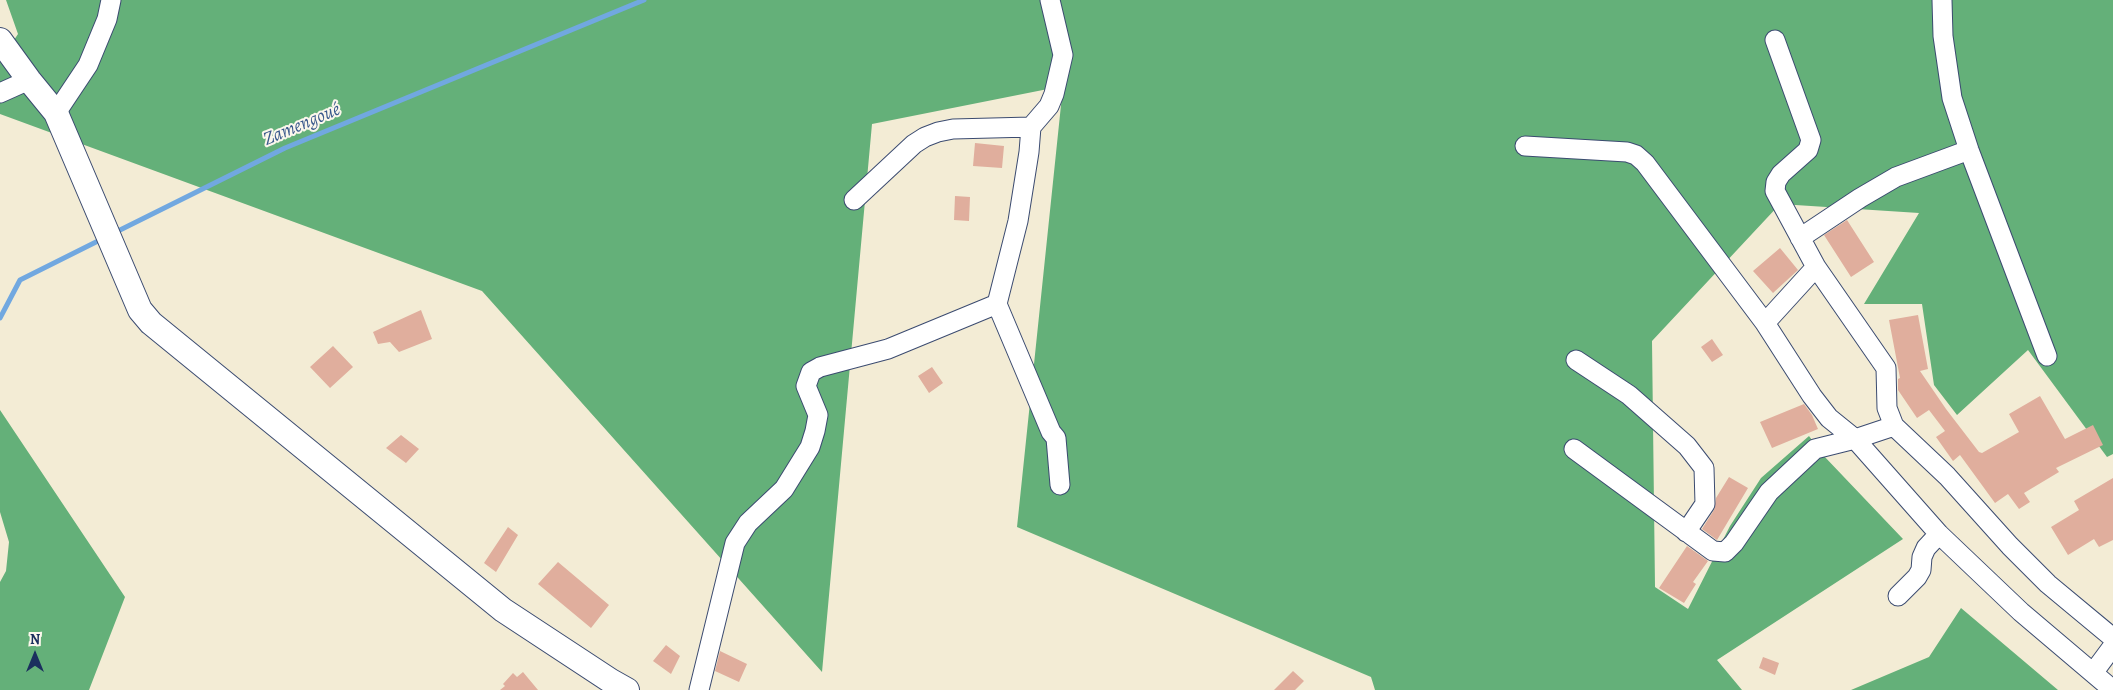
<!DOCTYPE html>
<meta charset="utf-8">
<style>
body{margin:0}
#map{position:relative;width:2113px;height:690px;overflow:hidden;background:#f3ecd5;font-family:Alegreya,serif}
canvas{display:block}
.north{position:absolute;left:10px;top:630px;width:50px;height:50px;-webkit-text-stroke:4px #fbf7ec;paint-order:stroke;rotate:0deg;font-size:14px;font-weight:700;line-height:20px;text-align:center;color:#1b2f5e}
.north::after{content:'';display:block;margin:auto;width:18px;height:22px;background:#1b2f5e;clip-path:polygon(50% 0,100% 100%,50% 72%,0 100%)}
</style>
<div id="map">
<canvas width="2113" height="690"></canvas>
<div class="north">N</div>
</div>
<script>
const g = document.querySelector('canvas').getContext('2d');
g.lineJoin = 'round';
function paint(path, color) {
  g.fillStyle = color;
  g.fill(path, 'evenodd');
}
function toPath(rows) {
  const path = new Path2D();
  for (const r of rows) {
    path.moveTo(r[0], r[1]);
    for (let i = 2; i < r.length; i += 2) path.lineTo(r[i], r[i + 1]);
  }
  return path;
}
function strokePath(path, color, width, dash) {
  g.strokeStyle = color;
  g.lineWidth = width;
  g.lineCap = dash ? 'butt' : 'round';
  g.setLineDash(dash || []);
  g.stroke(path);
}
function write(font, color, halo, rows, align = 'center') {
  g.font = font + ' Alegreya,serif';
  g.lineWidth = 4;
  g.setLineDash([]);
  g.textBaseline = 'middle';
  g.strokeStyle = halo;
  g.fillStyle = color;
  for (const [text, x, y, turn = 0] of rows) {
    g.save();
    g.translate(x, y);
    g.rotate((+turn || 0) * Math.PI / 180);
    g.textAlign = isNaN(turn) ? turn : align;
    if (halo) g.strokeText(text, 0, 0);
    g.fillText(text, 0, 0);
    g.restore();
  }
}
const forest = toPath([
 [6,0,2113,0,2113,454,2107,457,2028,350,1957,415,1934,385,1922,304,1864,304,1919,213,1780,204,1652,341,1655,587,1688,609,1730,526,1761,478,1809,436,1823,455,1903,539,1717,660,1742,690,1375,690,1371,677,1017,527,1063,86,872,124,822,672,482,291,0,114,0,61,18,34],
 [0,410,125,597,89,690,0,690,0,582,6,571,9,542,0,512],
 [1961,608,2058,690,1851,690,1929,657]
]);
const stream = toPath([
 [114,233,285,148,644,0],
 [0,318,20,280,102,239]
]);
const building = toPath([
 [975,143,1004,146,1002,168,973,166],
 [955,196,970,197,969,221,954,220],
 [1847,220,1874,262,1851,277,1824,235],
 [1780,248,1798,270,1773,293,1753,271],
 [421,310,432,339,399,352,390,342,378,344,373,332],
 [1918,315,1928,369,1920,371,1946,409,1979,452,1982,453,2019,432,2009,414,2040,396,2065,439,2093,425,2103,445,2056,468,2059,472,2024,493,2030,502,2019,509,2008,494,1995,503,1960,455,1953,461,1936,437,1945,431,1929,410,1917,418,1898,390,1898,379,1900,378,1889,320],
 [1712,339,1723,355,1712,362,1701,347],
 [333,346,353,367,330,388,310,367],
 [932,367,943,383,929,393,918,376],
 [1804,404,1812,415,1818,429,1772,448,1760,422],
 [401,435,419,449,406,463,386,448],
 [1729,477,1748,488,1717,540,1702,529,1714,510,1716,498],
 [2113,478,2113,540,2099,547,2094,539,2068,555,2051,527,2079,510,2074,501],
 [508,527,518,535,496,572,484,563],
 [1687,546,1708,561,1693,582,1696,584,1684,603,1659,588],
 [558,562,609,605,591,628,538,584],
 [666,645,680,656,671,674,653,661],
 [720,651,747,664,739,682,715,671],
 [1763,657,1779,663,1775,675,1759,668],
 [1293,671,1304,681,1295,690,1274,690],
 [523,672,538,690,500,690,505,686,503,684,513,673,517,677]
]);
const minor = toPath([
 [1050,0,1063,55,1054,94,1049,106,1031,127,1029,152,1018,221,997,304,1051,432,1056,438,1060,485],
 [1942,0,1943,36,1952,98,1969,150,2047,356],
 [1775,40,1811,140,1808,150,1781,174,1776,182,1775,191,1816,267,1886,368,1887,408,1894,426,1947,476,2010,546,2048,584,2113,638],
 [0,93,29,80],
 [56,113,88,65,107,19,111,0],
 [1525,146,1627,152,1636,155,1645,163,1765,323,1812,396,1829,418,1855,439,1939,534,2021,612,2113,690],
 [854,200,914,144,925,137,938,132,953,129,1031,127],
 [1800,238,1860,198,1896,177,1969,150],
 [1765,323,1816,267],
 [1576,360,1629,395,1687,446,1704,468,1705,504,1686,532],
 [1574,449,1713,551,1725,552,1734,543,1769,492,1815,449,1855,439,1894,426],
 [1898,596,1917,577,1921,570,1922,557,1926,548,1939,534],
 [2093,673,2113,646],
 [699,690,735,543,748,523,784,489,810,447,815,431,818,415,806,386,811,372,820,367,888,349,997,304]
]);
const tertiary = toPath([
 [0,40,29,80,56,113,140,310,151,323,503,610,611,681,627,690]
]);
const waterNames = [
 ["Zamengoué",302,125,-23]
];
paint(forest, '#64b079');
strokePath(stream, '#71a8e0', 5);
paint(building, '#e0ae9d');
strokePath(minor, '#3b4b70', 21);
strokePath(tertiary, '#3b4b70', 26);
strokePath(minor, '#fff', 19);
strokePath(tertiary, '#fff', 24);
write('italic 19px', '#39598c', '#fbf7ec', waterNames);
</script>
